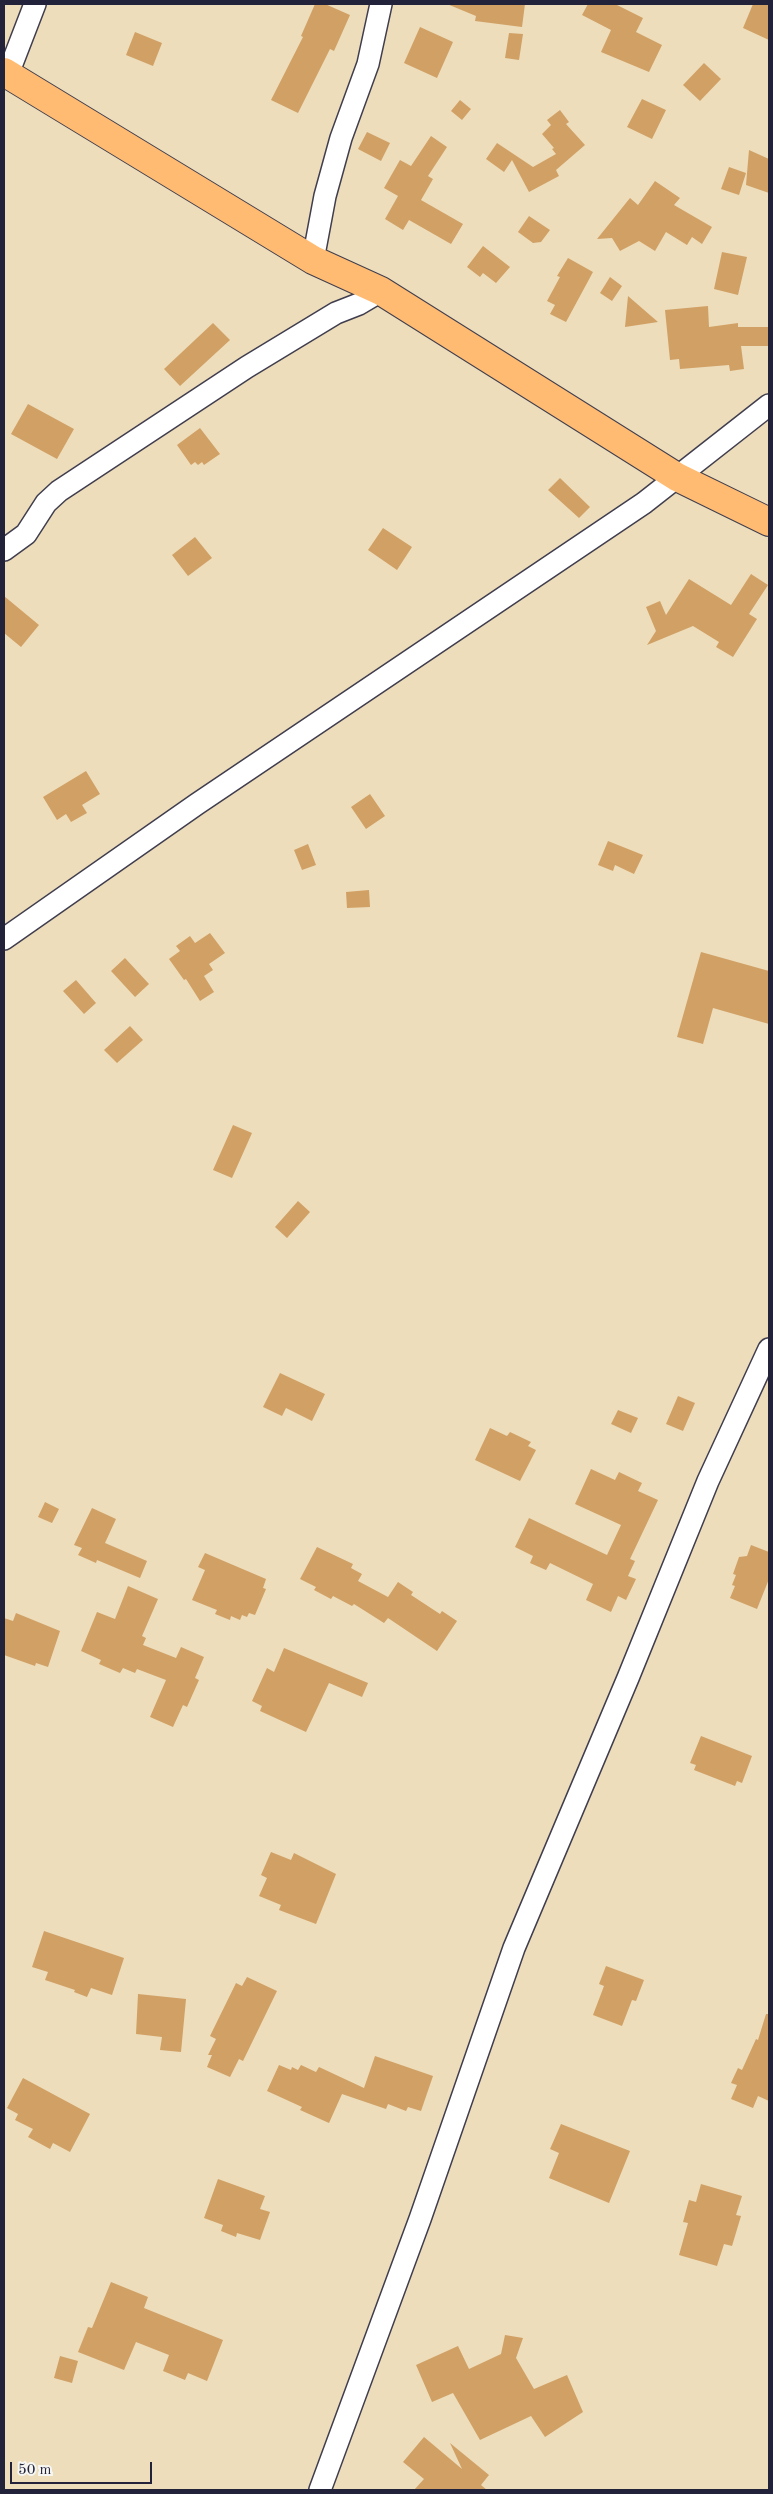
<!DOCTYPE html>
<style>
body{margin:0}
#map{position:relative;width:773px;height:2494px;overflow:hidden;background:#edddbb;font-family:"Old Standard TT",serif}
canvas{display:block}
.frame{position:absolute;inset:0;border:5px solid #22223b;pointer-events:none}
.scale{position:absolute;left:10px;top:2462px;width:142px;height:22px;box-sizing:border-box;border:2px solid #22223b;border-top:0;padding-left:6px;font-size:15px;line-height:18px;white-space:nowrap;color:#22223b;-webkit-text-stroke:4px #f6f6f2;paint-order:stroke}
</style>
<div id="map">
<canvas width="773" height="2494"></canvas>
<div class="frame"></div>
<div class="scale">50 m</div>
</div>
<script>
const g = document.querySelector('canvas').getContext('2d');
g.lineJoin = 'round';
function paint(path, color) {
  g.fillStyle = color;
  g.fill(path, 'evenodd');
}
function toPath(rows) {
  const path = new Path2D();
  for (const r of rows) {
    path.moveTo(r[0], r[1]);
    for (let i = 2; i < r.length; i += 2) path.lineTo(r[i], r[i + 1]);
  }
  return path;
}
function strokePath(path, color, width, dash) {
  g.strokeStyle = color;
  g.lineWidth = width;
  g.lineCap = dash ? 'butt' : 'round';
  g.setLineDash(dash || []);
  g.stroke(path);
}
const building = toPath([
 [315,4,325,4,350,15,334,51,330,49,298,113,271,100,303,37,301,36],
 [447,4,525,4,522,27,475,21,476,16],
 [588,4,615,4,643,18,636,32,662,45,649,72,601,52,611,30,582,15],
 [753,4,769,4,769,40,743,28],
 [420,27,453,42,437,78,404,63],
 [135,32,162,43,153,66,126,55],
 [509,33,523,34,519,60,505,58],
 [704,63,721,79,700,101,683,85],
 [642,99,666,110,652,139,627,127],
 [460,100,471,109,462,120,451,111],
 [560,110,569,122,566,124,585,145,556,170,559,176,529,192,512,160,504,172,486,159,497,143,533,167,556,154,552,149,554,148,542,134,551,125,547,120],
 [367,132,390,143,381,161,358,149],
 [431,136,447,147,428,176,433,179,421,200,463,224,451,244,409,220,403,230,385,219,398,196,384,188,400,160,411,166],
 [749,150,769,159,769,193,746,185],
 [729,167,746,173,739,195,721,189],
 [655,181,680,198,674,205,712,227,702,244,692,237,687,245,666,232,655,251,639,241,620,251,612,238,597,239,630,198,638,205],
 [529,216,550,230,541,242,533,243,518,232],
 [483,246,510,267,496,283,483,273,480,277,467,267],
 [722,252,747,257,738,295,714,289],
 [568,258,593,272,566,322,550,314,555,305,547,301,560,277,557,276],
 [610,277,622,286,612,301,600,293],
 [628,296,658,322,625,327],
 [708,306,709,327,738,323,738,327,769,327,769,346,741,346,744,369,730,371,729,365,680,369,679,359,670,360,665,310],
 [213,323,230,340,180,386,164,369],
 [28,404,74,429,57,459,11,434],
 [200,428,220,454,204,465,202,462,198,465,195,462,191,465,177,445],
 [560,478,590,507,579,518,548,490],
 [383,528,412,547,397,570,368,550],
 [195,537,212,558,188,576,172,555],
 [751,574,768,585,749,614,757,619,733,657,716,647,719,642,693,626,647,645,656,631,646,607,660,601,666,615,689,579,731,605],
 [4,596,39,625,21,647,4,633],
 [86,771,100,794,82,805,87,813,71,822,66,814,57,820,43,797],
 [370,794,385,816,366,829,351,807],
 [608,841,643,855,634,874,615,865,613,871,598,865],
 [308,844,316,865,302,870,294,850],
 [369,890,370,907,347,908,346,892],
 [210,933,225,953,209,964,213,970,204,976,214,992,200,1001,186,979,184,980,169,959,180,951,176,946,190,936,195,943],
 [701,952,769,971,769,1024,713,1008,703,1044,677,1037],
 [125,958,149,984,135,997,111,971],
 [76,980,96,1003,84,1014,63,991],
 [130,1026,143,1040,117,1063,104,1050],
 [233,1125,252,1133,232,1178,213,1170],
 [298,1201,310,1212,287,1238,275,1227],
 [280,1373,325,1394,312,1421,286,1408,282,1416,263,1407],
 [678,1396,695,1403,683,1431,666,1424],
 [618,1410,638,1418,631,1433,611,1424],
 [490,1428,507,1436,510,1432,531,1442,528,1446,536,1450,520,1481,475,1460],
 [591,1469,615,1480,619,1472,642,1483,638,1491,658,1500,630,1559,635,1561,628,1576,636,1579,626,1600,618,1596,611,1612,586,1600,593,1584,550,1563,546,1570,530,1563,533,1556,515,1547,529,1518,607,1555,621,1525,575,1504],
 [45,1502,59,1509,52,1523,38,1517],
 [92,1508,116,1519,105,1543,147,1561,140,1578,97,1560,96,1563,78,1555,82,1548,74,1545],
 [751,1545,769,1552,769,1579,757,1609,730,1598,735,1586,732,1585,736,1575,733,1574,739,1557,747,1556],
 [317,1547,353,1564,351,1568,362,1574,358,1581,388,1597,398,1582,413,1592,411,1595,440,1614,442,1611,457,1621,437,1651,388,1618,384,1623,354,1604,352,1606,333,1596,331,1599,314,1590,316,1587,300,1579],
 [205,1553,266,1579,263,1588,266,1589,255,1615,249,1613,247,1617,242,1615,240,1620,231,1616,230,1620,215,1614,217,1610,192,1600,205,1570,198,1567],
 [128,1586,158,1599,142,1636,146,1638,143,1645,176,1658,181,1647,204,1657,195,1678,199,1680,187,1707,183,1705,173,1727,150,1717,166,1680,137,1669,135,1673,123,1668,120,1673,99,1664,101,1660,81,1651,97,1612,115,1619],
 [16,1613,60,1631,48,1667,36,1663,35,1666,4,1655,4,1618,13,1621],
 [284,1648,368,1683,362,1697,329,1683,306,1732,260,1711,262,1706,252,1701,267,1668,274,1672],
 [701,1736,752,1756,742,1783,737,1781,735,1786,694,1770,696,1765,690,1763],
 [271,1852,291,1860,294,1853,336,1874,316,1924,279,1910,281,1905,259,1896,267,1878,261,1875],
 [44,1931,124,1958,112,1995,91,1988,87,1997,74,1992,75,1990,45,1980,48,1972,32,1967],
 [606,1966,644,1980,636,2001,632,2000,622,2026,593,2015,604,1986,599,1984],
 [247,1977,277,1991,243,2061,239,2059,230,2077,207,2067,212,2055,208,2055,216,2039,210,2036,236,1983,242,1986],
 [138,1994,186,1999,181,2052,160,2050,162,2037,136,2034],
 [766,2014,769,2014,769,2101,758,2096,753,2108,731,2099,737,2085,731,2083,738,2068,742,2070,756,2039,758,2040],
 [375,2056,433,2076,421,2111,408,2107,406,2111,388,2104,386,2109,342,2094,329,2123,300,2110,302,2107,267,2091,279,2065,291,2070,292,2067,298,2070,301,2065,316,2072,319,2067,364,2088],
 [23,2078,90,2114,70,2152,53,2143,50,2149,28,2137,33,2129,15,2120,18,2114,7,2108],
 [561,2124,630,2151,609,2203,549,2178,559,2153,550,2149],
 [218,2179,265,2196,260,2209,270,2212,260,2240,237,2233,236,2237,221,2231,223,2225,204,2218],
 [701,2184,742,2196,736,2215,741,2216,732,2246,724,2244,717,2266,679,2255,688,2223,683,2222,689,2200,696,2202],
 [111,2282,148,2297,144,2308,223,2340,207,2381,188,2373,185,2380,163,2371,169,2355,136,2342,124,2370,78,2352,88,2327,92,2328],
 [505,2335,523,2338,516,2358,534,2389,567,2375,583,2412,545,2437,531,2416,480,2440,453,2393,432,2402,416,2365,458,2346,469,2369,501,2354],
 [60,2356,78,2361,72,2383,54,2378],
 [424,2437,462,2469,450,2443,489,2475,481,2485,487,2490,414,2490,424,2479,403,2462]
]);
const minor = toPath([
 [8,74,35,4],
 [313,260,325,196,341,138,368,64,381,4],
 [4,550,26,534,46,503,59,491,247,367,336,313,359,304,381,291],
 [4,939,197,804,644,503,769,405],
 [320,2490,420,2219,514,1948,628,1678,708,1481,769,1349]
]);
const primary = toPath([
 [4,72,313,260,381,291,677,477,769,522]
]);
paint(building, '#d1a065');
strokePath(minor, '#403e4e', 24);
strokePath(primary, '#403e4e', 30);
strokePath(minor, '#fff', 21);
strokePath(primary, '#ffbb71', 28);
</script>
